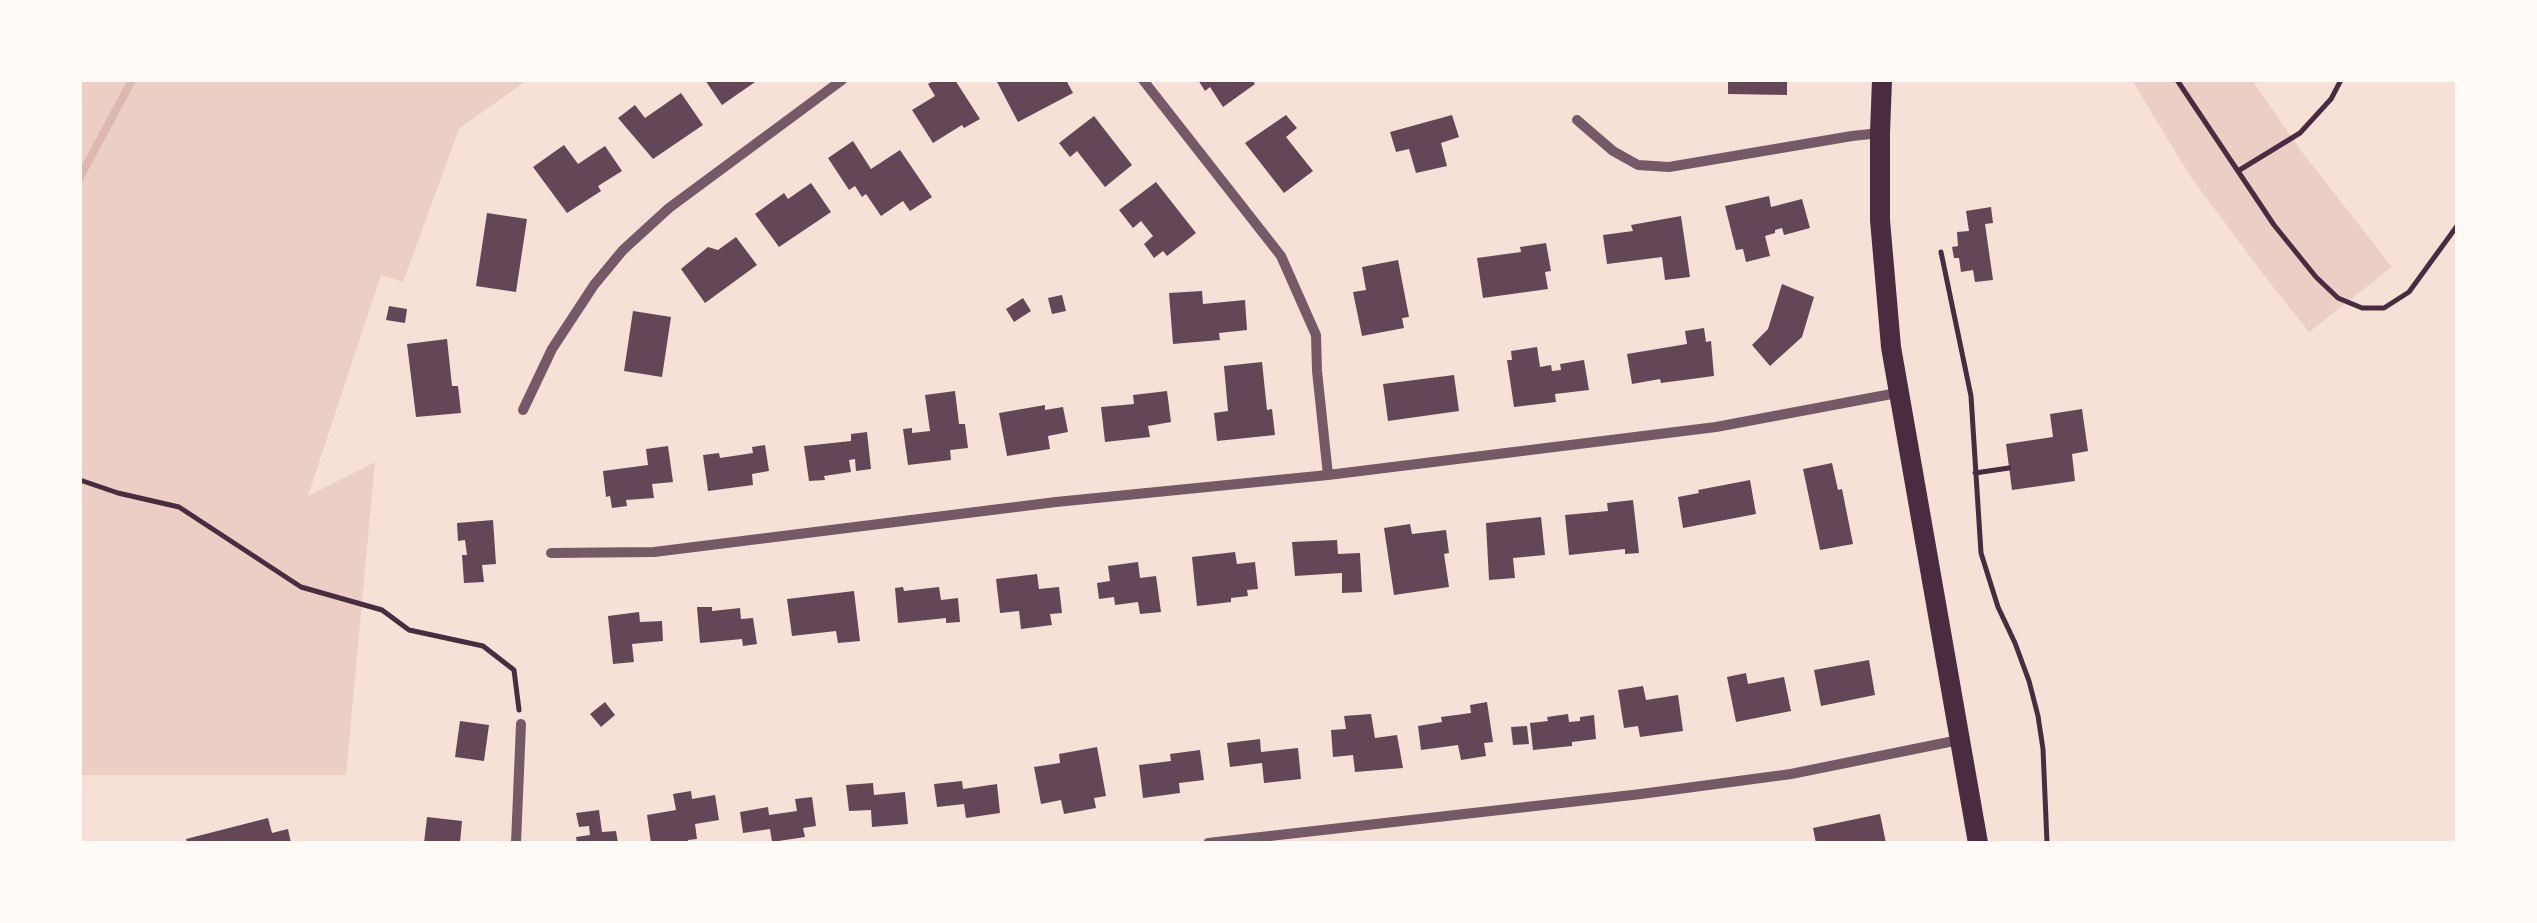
<!DOCTYPE html>
<style>
body{margin:0}
#map{position:relative;width:2537px;height:923px;overflow:hidden;background:#f7e1d7;font-family:"Libre Baskerville",serif}
canvas{display:block}
.frame{position:absolute;inset:0;border:82px solid #fffaf5;pointer-events:none}
</style>
<div id="map">
<canvas width="2537" height="923"></canvas>
<div class="frame"></div>
</div>
<script>
const g = document.querySelector('canvas').getContext('2d');
g.lineJoin = 'round';
function paint(path, color) {
  g.fillStyle = color;
  g.fill(path, 'evenodd');
}
function toPath(rows) {
  const path = new Path2D();
  for (const r of rows) {
    path.moveTo(r[0], r[1]);
    for (let i = 2; i < r.length; i += 2) path.lineTo(r[i], r[i + 1]);
  }
  return path;
}
function strokePath(path, color, width, dash) {
  g.strokeStyle = color;
  g.lineWidth = width;
  g.lineCap = dash ? 'butt' : 'round';
  g.setLineDash(dash || []);
  g.stroke(path);
}
const green = toPath([
 [80,80,527,80,459,129,403,282,381,275,308,496,375,462,346,775,80,775],
 [2132,80,2252,80,2302,152,2392,267,2309,332,2266,278,2190,176]
]);
const stream = toPath([
 [80,177,132,80]
]);
const building = toPath([
 [705,80,758,80,722,105],
 [935,80,955,80,980,119,964,128,962,125,933,143,912,110,935,96,928,84],
 [996,80,1066,80,1073,93,1018,122],
 [1198,80,1252,80,1255,84,1223,107,1210,87,1205,91],
 [1728,80,1787,80,1787,95,1728,94],
 [681,93,703,125,653,159,618,118,635,105,645,118],
 [1286,115,1297,128,1286,137,1313,171,1284,193,1245,143],
 [1452,115,1459,137,1441,143,1447,166,1416,173,1409,149,1396,152,1390,132],
 [1094,116,1132,165,1105,187,1077,151,1070,157,1059,143],
 [853,141,871,169,900,150,932,197,910,211,903,201,881,216,866,194,862,197,855,186,849,190,828,158],
 [564,145,578,164,605,146,622,171,598,186,601,191,567,213,533,167],
 [1156,182,1196,233,1167,256,1163,251,1154,258,1144,244,1153,236,1141,221,1133,228,1119,210],
 [811,183,831,212,779,247,755,214,784,193,788,199],
 [1769,196,1771,207,1802,199,1810,228,1784,235,1782,228,1775,230,1775,233,1765,236,1770,256,1746,262,1743,249,1736,250,1725,206],
 [1991,207,1993,223,1985,224,1993,280,1975,282,1973,270,1961,272,1959,258,1954,258,1952,247,1958,246,1957,232,1969,231,1966,211],
 [487,213,527,219,516,292,476,286],
 [1681,216,1690,277,1665,280,1662,257,1607,264,1603,235,1633,231,1631,225],
 [736,237,757,265,705,303,681,269,708,247,718,250],
 [1546,243,1551,271,1545,272,1548,289,1483,298,1477,258,1521,252,1520,247],
 [1398,260,1409,317,1402,318,1404,328,1362,336,1353,292,1366,290,1362,267],
 [1782,284,1814,297,1802,337,1770,366,1752,345,1768,329],
 [1202,291,1203,304,1245,300,1247,330,1219,333,1220,340,1173,344,1169,293],
 [1062,295,1066,311,1052,314,1048,298],
 [1023,298,1031,311,1014,322,1006,309],
 [389,306,407,309,405,323,386,320],
 [633,311,671,317,662,377,624,371],
 [1704,328,1706,342,1711,341,1714,376,1661,383,1660,379,1632,384,1627,354,1687,344,1685,331],
 [447,339,452,386,458,386,461,413,416,417,407,344],
 [1537,347,1540,367,1551,365,1552,371,1561,370,1560,364,1584,360,1589,390,1555,394,1556,402,1514,407,1507,360,1512,360,1511,351],
 [1262,362,1267,410,1272,409,1275,435,1217,441,1214,413,1228,411,1224,366],
 [1454,375,1459,411,1388,421,1383,384],
 [955,391,959,424,965,424,968,448,950,450,951,460,908,465,903,429,912,428,912,433,930,431,925,395],
 [1167,391,1171,422,1148,426,1150,437,1105,442,1101,407,1134,404,1133,395],
 [1045,405,1045,410,1063,407,1068,432,1048,436,1050,449,1007,456,999,413],
 [2082,409,2088,451,2072,454,2075,481,2012,490,2006,444,2053,437,2050,414],
 [867,432,871,469,856,471,855,459,849,460,851,472,824,476,825,480,809,481,804,446,851,441,851,434],
 [765,445,769,471,752,474,753,485,708,491,703,455,719,453,720,458,753,453,752,447],
 [668,446,673,482,652,484,654,498,626,500,627,506,612,508,610,496,606,497,603,471,648,465,646,449],
 [1832,463,1838,490,1842,489,1853,544,1820,550,1803,469],
 [1750,480,1756,514,1683,528,1678,497,1699,493,1698,490],
 [1633,500,1639,553,1625,554,1625,549,1569,555,1565,515,1608,511,1607,503],
 [1541,517,1545,555,1513,558,1515,578,1489,580,1486,523],
 [493,520,496,564,482,565,484,582,464,583,462,555,467,555,465,540,458,541,457,523],
 [1410,524,1412,534,1446,530,1449,553,1444,554,1449,587,1394,595,1384,528],
 [1337,540,1338,554,1360,553,1362,592,1342,593,1342,573,1295,576,1292,542],
 [1235,552,1237,564,1255,562,1258,589,1247,590,1248,596,1231,598,1231,602,1197,606,1192,557],
 [1138,562,1140,578,1156,576,1161,612,1140,614,1138,602,1115,605,1114,597,1099,599,1097,583,1110,581,1108,566],
 [1037,574,1039,589,1059,587,1062,613,1050,614,1052,625,1021,629,1019,611,1000,613,996,579],
 [903,587,904,591,939,587,941,600,958,598,960,622,946,623,946,618,898,623,895,588],
 [854,591,860,641,838,643,836,631,792,636,787,599],
 [697,607,712,607,712,611,740,608,741,619,753,618,757,644,743,646,742,639,700,643],
 [639,612,640,622,662,621,663,641,632,644,634,662,613,664,608,616],
 [1869,660,1875,695,1821,706,1814,670],
 [1746,673,1748,684,1784,677,1791,711,1736,722,1727,677],
 [1643,686,1646,700,1678,695,1683,731,1640,737,1638,726,1624,728,1618,690],
 [605,702,615,715,601,727,590,714],
 [1487,702,1493,742,1484,743,1486,756,1461,760,1458,745,1421,750,1418,726,1442,722,1441,717,1471,713,1470,705],
 [1371,714,1375,738,1397,735,1403,768,1355,772,1353,755,1333,757,1331,730,1346,729,1344,716],
 [1568,714,1569,722,1580,721,1580,717,1594,715,1596,739,1572,742,1572,746,1533,750,1530,723,1548,721,1547,717],
 [460,721,489,725,484,761,455,757],
 [1527,726,1529,744,1513,745,1511,727],
 [1260,739,1261,752,1298,748,1301,779,1264,783,1262,763,1230,767,1227,743],
 [1097,747,1106,796,1094,798,1096,808,1064,814,1061,800,1041,804,1034,767,1060,763,1059,754],
 [1200,750,1204,780,1179,783,1180,793,1143,798,1139,765,1171,761,1170,754],
 [962,781,963,789,997,784,1000,813,966,818,964,804,937,807,934,784],
 [873,783,874,795,905,792,908,824,872,827,871,810,849,811,846,785],
 [691,791,692,799,715,795,719,820,695,824,697,839,688,840,689,843,651,843,647,815,676,810,673,794],
 [812,797,816,826,803,828,805,837,772,842,770,829,743,833,740,812,768,807,769,815,797,811,795,799],
 [599,810,602,832,616,831,618,843,577,843,576,837,590,835,589,826,579,827,576,813],
 [1880,814,1886,843,1816,843,1813,828],
 [427,817,462,821,460,843,424,843],
 [268,818,272,833,288,829,291,843,187,843,186,839]
]);
const path = toPath([
 [2177,80,2274,225,2316,277,2338,298,2362,308,2384,308,2409,292,2457,226],
 [2238,171,2300,133,2331,99,2341,80],
 [1941,252,1971,396,1981,553,1998,607,2015,643,2029,681,2038,716,2043,749,2047,843],
 [1975,473,2009,468],
 [80,480,118,493,179,507,301,587,382,610,409,630,483,646,514,670,519,710]
]);
const minor = toPath([
 [1143,80,1281,256,1316,335,1317,371,1328,475],
 [1577,120,1613,151,1638,165,1669,167,1852,136,1880,133],
 [523,410,552,349,594,285,623,250,669,208,842,80],
 [551,553,654,552,1056,502,1328,475,1716,427,1897,393],
 [516,843,521,724],
 [1208,843,1641,794,1791,774,1959,740]
]);
const primary = toPath([
 [1882,80,1880,133,1880,220,1891,347,1978,843]
]);
paint(green, '#ebcfc5');
strokePath(stream, '#dcb8b0', 8);
paint(building, '#644757');
strokePath(path, '#4a2c40', 5);
strokePath(minor, '#755966', 10);
strokePath(primary, '#4a2c40', 20);
</script>
